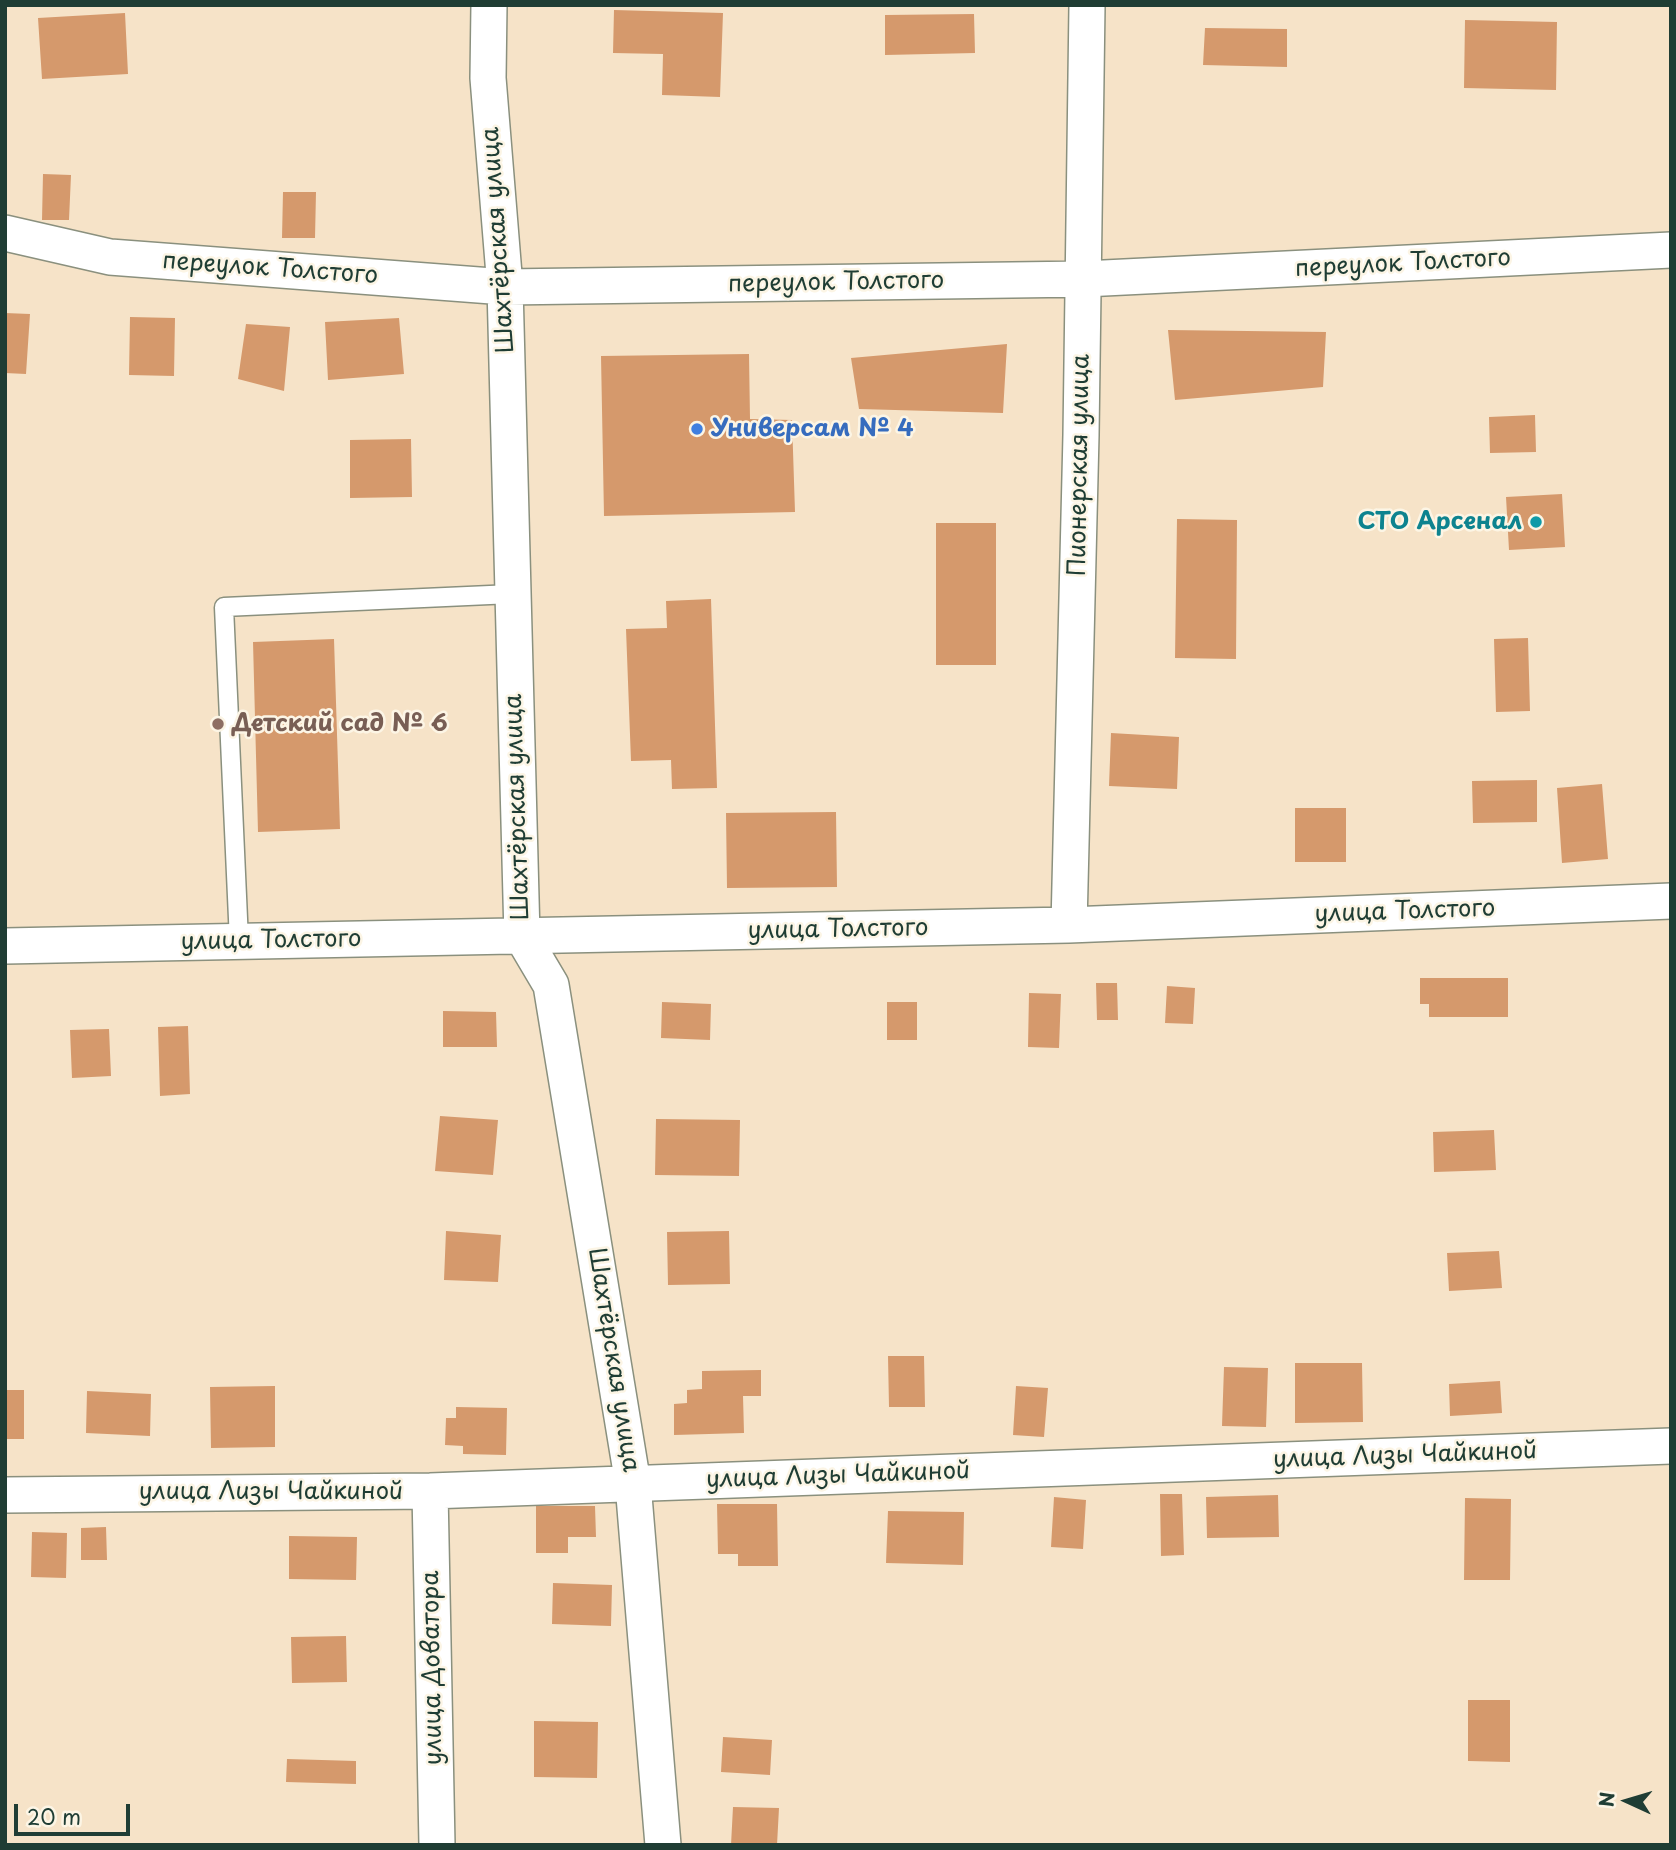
<!DOCTYPE html>
<meta charset="utf-8">
<style>
body{margin:0}
#map{position:relative;width:1676px;height:1850px;overflow:hidden;background:#f6e3c8;font-family:"Playpen Sans",sans-serif}
canvas{display:block}
.frame{position:absolute;inset:0;border:7px solid #1f3d34;pointer-events:none}
.north{position:absolute;left:1592px;top:1766px;width:70px;height:70px;-webkit-text-stroke:5px #fcf5e5;paint-order:stroke;rotate:274deg;font-size:19px;font-weight:700;line-height:28px;text-align:center;color:#1f3d34}
.north::after{content:'';display:block;margin:auto;width:24px;height:32px;background:#1f3d34;clip-path:polygon(50% 0,100% 100%,50% 72%,0 100%)}
.scale{position:absolute;left:14px;top:1804px;width:116px;height:32px;box-sizing:border-box;border:4px solid #1f3d34;border-top:0;padding-left:9px;font-size:21px;line-height:24px;white-space:nowrap;color:#1f3d34;-webkit-text-stroke:5px #fcf5e5;paint-order:stroke}
</style>
<div id="map">
<canvas width="1676" height="1850"></canvas>
<div class="frame"></div>
<div class="north">N</div>
<div class="scale">20 m</div>
</div>
<script>
const g = document.querySelector('canvas').getContext('2d');
g.lineJoin = 'round';
function paint(path, color) {
  g.fillStyle = color;
  g.fill(path, 'evenodd');
}
function toPath(rows) {
  const path = new Path2D();
  for (const r of rows) {
    path.moveTo(r[0], r[1]);
    for (let i = 2; i < r.length; i += 2) path.lineTo(r[i], r[i + 1]);
  }
  return path;
}
function strokePath(path, color, width, dash) {
  g.strokeStyle = color;
  g.lineWidth = width;
  g.lineCap = dash ? 'butt' : 'round';
  g.setLineDash(dash || []);
  g.stroke(path);
}
function write(font, color, halo, rows, align = 'center') {
  g.font = font + ' "Playpen Sans",sans-serif';
  g.lineWidth = 5;
  g.setLineDash([]);
  g.textBaseline = 'middle';
  g.strokeStyle = halo;
  g.fillStyle = color;
  for (const [text, x, y, turn = 0] of rows) {
    g.save();
    g.translate(x, y);
    g.rotate((+turn || 0) * Math.PI / 180);
    g.textAlign = isNaN(turn) ? turn : align;
    if (halo) g.strokeText(text, 0, 0);
    g.fillText(text, 0, 0);
    g.restore();
  }
}
const building = toPath([
 [614,10,723,13,720,97,662,95,663,54,613,53],
 [125,13,128,74,42,79,38,18],
 [974,14,975,53,885,55,885,15],
 [1465,20,1557,22,1556,90,1464,88],
 [1205,28,1287,29,1287,67,1203,65],
 [43,174,71,175,69,220,42,220],
 [283,192,316,192,315,238,282,238],
 [5,313,30,314,26,374,5,373],
 [130,317,175,318,174,376,129,375],
 [399,318,404,374,328,380,325,322],
 [246,324,290,327,284,391,238,379],
 [1168,330,1326,332,1323,387,1175,400],
 [1007,344,1003,413,859,409,851,358],
 [749,354,750,419,792,420,795,512,604,516,601,356],
 [1535,415,1536,452,1490,453,1489,417],
 [411,439,412,497,350,498,350,440],
 [1562,494,1565,547,1509,550,1506,497],
 [1177,519,1237,520,1236,659,1175,658],
 [936,523,996,523,996,665,936,665],
 [711,599,717,788,672,789,671,760,631,761,626,629,667,628,666,601],
 [1528,638,1530,711,1496,712,1494,639],
 [334,639,340,829,258,832,253,642],
 [1111,733,1179,737,1177,789,1109,786],
 [1537,780,1537,822,1473,823,1472,781],
 [1602,784,1608,859,1562,863,1557,788],
 [1295,808,1346,808,1346,862,1295,862],
 [836,812,837,887,727,888,726,813],
 [1420,978,1508,978,1508,1017,1429,1017,1429,1004,1420,1004],
 [1096,983,1117,983,1118,1020,1097,1020],
 [1167,986,1195,988,1193,1024,1165,1023],
 [1029,993,1061,994,1059,1048,1028,1047],
 [662,1002,711,1004,710,1040,661,1038],
 [887,1002,917,1002,917,1040,887,1040],
 [443,1011,496,1012,497,1047,443,1047],
 [188,1026,190,1094,160,1096,158,1027],
 [109,1029,111,1076,72,1078,70,1030],
 [440,1116,498,1120,493,1175,435,1171],
 [656,1119,740,1120,739,1176,655,1175],
 [1494,1130,1496,1170,1434,1172,1433,1132],
 [446,1231,501,1235,498,1282,444,1280],
 [729,1231,730,1284,668,1285,667,1232],
 [1499,1251,1502,1288,1449,1291,1447,1253],
 [888,1356,924,1356,925,1407,889,1407],
 [1295,1363,1362,1363,1363,1422,1295,1423],
 [1224,1367,1268,1368,1266,1427,1222,1426],
 [761,1370,761,1396,743,1396,744,1433,674,1435,674,1404,687,1403,687,1390,702,1389,702,1371],
 [1500,1381,1502,1413,1450,1416,1449,1384],
 [275,1386,275,1447,211,1448,210,1387],
 [1016,1386,1048,1388,1044,1437,1013,1435],
 [5,1390,24,1390,24,1439,5,1439],
 [87,1391,151,1394,150,1436,86,1433],
 [456,1407,507,1408,506,1455,463,1454,463,1446,445,1445,446,1418,456,1418],
 [1160,1494,1182,1494,1184,1555,1161,1556],
 [1278,1495,1279,1537,1207,1538,1206,1497],
 [1054,1497,1086,1500,1083,1549,1051,1547],
 [1465,1498,1511,1499,1510,1580,1464,1580],
 [717,1504,777,1504,778,1566,738,1566,738,1554,718,1554],
 [536,1506,595,1506,596,1537,568,1537,568,1553,536,1553],
 [888,1511,964,1512,963,1565,886,1563],
 [106,1527,107,1560,81,1560,81,1528],
 [32,1532,67,1533,66,1578,31,1577],
 [289,1536,357,1537,356,1580,289,1579],
 [553,1583,612,1585,611,1626,552,1624],
 [346,1636,347,1682,292,1683,291,1637],
 [1468,1700,1510,1700,1510,1762,1468,1761],
 [534,1721,598,1722,597,1778,534,1777],
 [723,1737,772,1740,770,1775,721,1772],
 [287,1759,356,1761,356,1784,286,1782],
 [733,1807,779,1808,777,1845,731,1845]
]);
const lane = toPath([
 [239,941,224,607,512,594]
]);
const street = toPath([
 [489,5,488,78,505,287,522,936,551,985,633,1484,663,1845],
 [5,233,110,257,505,287,1084,279,1671,250],
 [1069,925,1081,435,1087,5],
 [5,946,1069,925,1671,901],
 [430,1491,437,1845],
 [5,1495,430,1491,1671,1446]
]);
const markers = [
 [697,429,7,"#3f7fe0"],
 [1536,522,7,"#0f9aa8"],
 [218,724,7,"#8d6e63"]
];
const streetNames = [
 ["Шахтёрская улица",499,240,-94],
 ["переулок Толстого",1403,264,-3],
 ["переулок Толстого",270,269,4],
 ["переулок Толстого",836,283,-1],
 ["Пионерская улица",1080,465,-89],
 ["Шахтёрская улица",518,807,-92],
 ["улица Толстого",1405,912,-2],
 ["улица Толстого",838,930,-1],
 ["улица Толстого",271,941,-1],
 ["Шахтёрская улица",613,1360,81],
 ["улица Лизы Чайкиной",1405,1456,-2],
 ["улица Лизы Чайкиной",838,1476,-2],
 ["улица Лизы Чайкиной",271,1492],
 ["улица Доватора",433,1668,-91]
];
const shopNames = [
 ["Универсам № 4",711,429]
];
const cultureNames = [
 ["СТО Арсенал",1522,522]
];
const educationNames = [
 ["Детский сад № 6",232,724]
];
paint(building, '#d5996c');
strokePath(lane, '#8a907e', 21);
strokePath(street, '#8a907e', 38);
strokePath(lane, '#fff', 18);
strokePath(street, '#fff', 35);
for (const [x, y, r, color] of markers) {
  const dot = new Path2D();
  dot.arc(x, y, r, 0, 2 * Math.PI);
  g.fillStyle = color;
  g.fill(dot);
  strokePath(dot, '#fcf5e5', 2.5);
}
write('24px', '#1f3d34', '#fcf5e5', streetNames);
write('bold 24px', '#366cbe', '#fcf5e5', shopNames, 'left');
write('bold 24px', '#0d838f', '#fcf5e5', cultureNames, 'right');
write('bold 24px', '#785e54', '#fcf5e5', educationNames, 'left');
</script>
